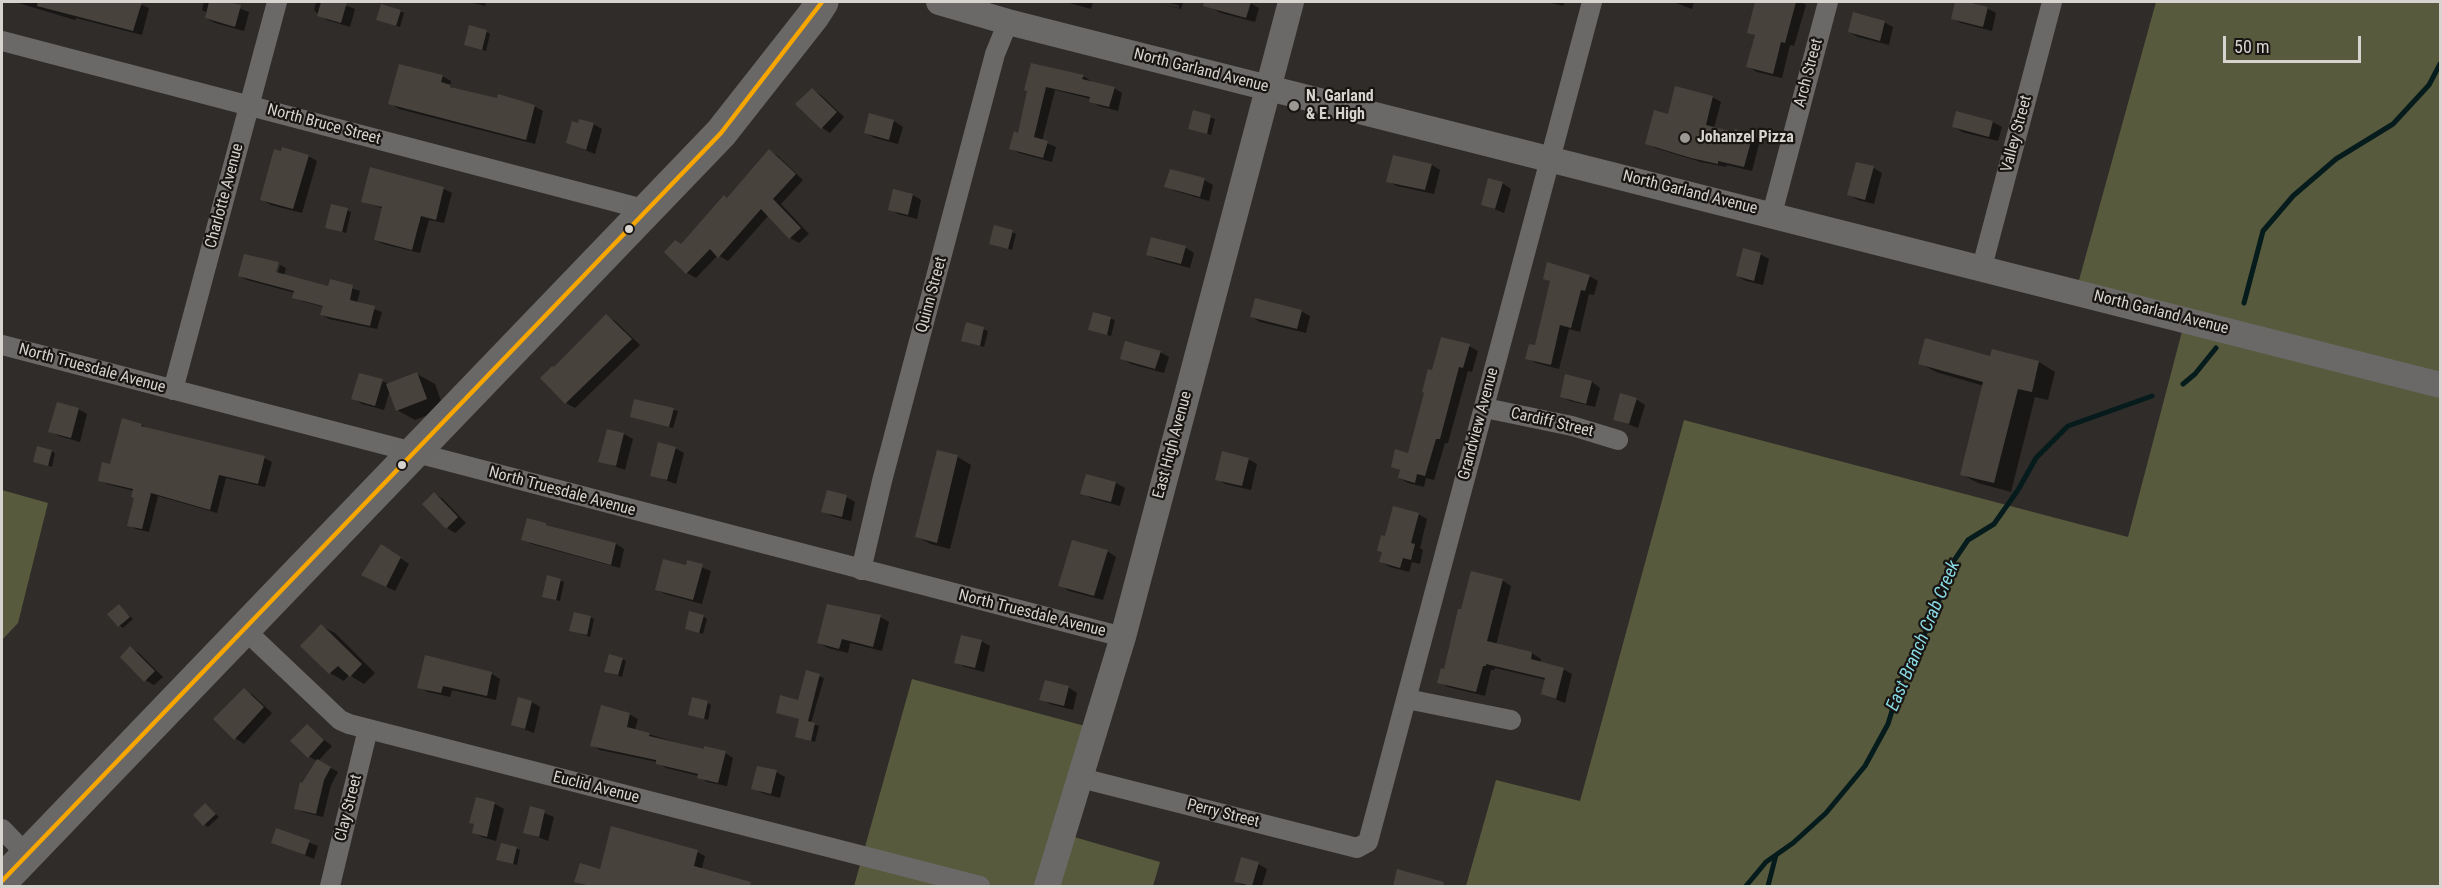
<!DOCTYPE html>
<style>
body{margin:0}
#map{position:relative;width:2442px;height:888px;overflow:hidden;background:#2f2c29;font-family:"Roboto Condensed",sans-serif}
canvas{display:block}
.frame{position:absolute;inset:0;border:3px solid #d7d3cf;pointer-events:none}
.scale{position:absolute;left:2223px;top:36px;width:138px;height:27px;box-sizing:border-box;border:3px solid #d7d3cf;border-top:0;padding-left:8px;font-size:18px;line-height:21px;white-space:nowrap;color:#d7d3cf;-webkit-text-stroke:4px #181512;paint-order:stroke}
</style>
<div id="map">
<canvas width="2442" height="888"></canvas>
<div class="frame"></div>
<div class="scale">50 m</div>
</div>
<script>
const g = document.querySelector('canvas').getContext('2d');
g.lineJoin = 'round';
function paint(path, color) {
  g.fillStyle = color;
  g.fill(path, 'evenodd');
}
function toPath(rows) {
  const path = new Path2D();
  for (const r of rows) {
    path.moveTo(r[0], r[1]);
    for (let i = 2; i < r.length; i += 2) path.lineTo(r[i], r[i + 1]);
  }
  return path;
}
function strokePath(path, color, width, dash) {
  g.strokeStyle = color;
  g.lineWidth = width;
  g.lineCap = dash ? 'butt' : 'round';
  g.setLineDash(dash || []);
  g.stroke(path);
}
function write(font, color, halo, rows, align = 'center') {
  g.font = font + ' "Roboto Condensed",sans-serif';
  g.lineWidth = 4.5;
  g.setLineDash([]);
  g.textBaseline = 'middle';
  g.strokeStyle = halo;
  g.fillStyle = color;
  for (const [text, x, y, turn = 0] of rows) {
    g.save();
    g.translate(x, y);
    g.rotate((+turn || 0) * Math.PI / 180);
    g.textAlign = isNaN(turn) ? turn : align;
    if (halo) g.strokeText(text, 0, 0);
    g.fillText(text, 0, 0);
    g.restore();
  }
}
const forest = toPath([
 [2156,2,2440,2,2440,886,1466,886,1496,780,1580,801,1684,420,2128,537,2185,320,2076,291],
 [2,490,48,503,18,623,2,640],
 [912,679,1096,729,1064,834,1160,862,1153,886,854,886]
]);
const shadow = toPath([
 [15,2,135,2,149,8,142,35,76,18,75,20],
 [204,2,223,2,249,12,244,31,215,23,206,18,208,13,202,10],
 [316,2,336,2,355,9,350,27,327,20,319,15,314,10],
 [469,2,486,2,485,6],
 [1066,2,1093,2,1091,9],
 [1165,2,1183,2,1181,9,1162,4,1179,8,1179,5],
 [1214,2,1250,3,1259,8,1255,22,1221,13,1212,8],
 [1547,2,1565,2,1563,6],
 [1673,2,1694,2,1692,9],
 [1755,2,1801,2,1806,5,1794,46,1790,45,1782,78,1757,72,1748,67,1756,36,1749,32],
 [1956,2,1987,8,1996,13,1992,31,1961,23,1952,18],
 [400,11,404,13,400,27,378,20],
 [1884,22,1893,27,1889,45,1858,37,1849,32],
 [487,32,490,34,486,51,469,46],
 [442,76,451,81,450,86,457,90,534,106,543,111,535,144,399,109,390,103],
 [1083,76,1091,81,1091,83,1114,88,1122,93,1118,111,1099,106,1091,101,1091,99,1055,90,1042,141,1056,147,1052,162,1019,153,1011,148,1020,135,1029,91],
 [812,89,821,95,844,117,830,133,821,127],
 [1712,97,1721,102,1714,128,1752,135,1760,140,1752,171,1727,165,1726,167,1701,162,1655,148,1647,143,1669,116],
 [1194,112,1215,119,1211,135,1190,128],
 [1957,113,1993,122,2002,127,1998,141,1962,132,1953,126],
 [870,115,894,121,903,127,898,144,875,138,866,133],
 [593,124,602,129,595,154,567,143,579,125],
 [769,151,778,156,803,180,781,204,809,234,799,243,790,238,769,215,728,261,718,255,696,278,687,273,682,245,729,199],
 [308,156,317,161,302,213,271,205,262,200],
 [1432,165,1440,170,1434,194,1397,186,1388,181],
 [1874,168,1882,173,1874,204,1858,200,1849,195],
 [371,169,444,189,452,193,444,223,429,220,420,253,383,244,375,240,384,209,362,201],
 [1204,180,1213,185,1209,201,1175,191,1166,186],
 [1502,183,1511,189,1504,213,1482,204],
 [913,195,921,200,917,219,898,214,890,209],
 [347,210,351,212,346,233,331,229],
 [1012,232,1016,234,1012,250,991,243],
 [1152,238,1186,248,1194,253,1190,268,1156,259,1148,254],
 [1760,254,1769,259,1763,285,1746,281,1737,276],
 [280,265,286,268,284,275,329,288,331,281,360,291,357,303,382,312,377,329,329,319,322,315,324,307,301,301,294,297,295,293,247,280,240,276,276,279],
 [1589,276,1598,281,1594,295,1589,294,1580,332,1569,329,1559,369,1536,363,1527,358,1536,347,1552,282,1544,278],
 [1301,311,1310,316,1306,333,1260,322,1252,317],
 [1094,314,1115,320,1111,336,1090,330],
 [606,316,615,321,640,345,575,408,566,403,554,369],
 [967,324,988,331,984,347,966,342],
 [1469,346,1478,351,1472,372,1468,371,1448,443,1445,443,1434,480,1426,478,1424,487,1408,483,1399,478,1401,471,1392,466,1409,455,1433,371],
 [1993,351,2039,362,2055,372,2048,400,2035,397,2011,492,1978,483,1961,474,1984,386,1936,372,1920,363,1991,358],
 [1160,352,1169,357,1164,373,1131,364,1122,358],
 [417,374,435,384,444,409,415,420,397,410,390,390,384,410,362,404,353,398,382,381,389,384],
 [1592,382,1600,388,1595,407,1570,401,1561,396],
 [1636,399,1645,405,1638,428,1615,419],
 [635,401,678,411,673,428,636,418],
 [78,409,87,414,80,442,59,436,50,431],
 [123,420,142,425,150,430,264,458,272,462,265,487,226,478,217,513,158,496,149,532,136,529,129,525,136,498,134,491,107,484,99,480,111,466],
 [608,430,624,434,633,439,625,470,600,461],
 [675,448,684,453,676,484,652,475],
 [51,451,55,453,52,467,35,461],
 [938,452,958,457,971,465,950,549,931,544,917,537],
 [1248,459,1257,464,1251,490,1225,484,1217,479],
 [1087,476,1116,483,1125,488,1120,506,1091,498,1082,493],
 [435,494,443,499,466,523,455,533,447,528],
 [846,497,855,502,851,521,832,516,823,511],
 [1418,514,1427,519,1420,548,1423,550,1420,564,1412,562,1409,572,1390,567,1381,562,1386,538],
 [528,520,616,544,624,549,620,568,532,544,523,539],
 [390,551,409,564,395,591,371,579],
 [1107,551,1116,557,1103,600,1069,591,1060,585],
 [688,562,711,571,702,604,665,594,656,589,687,567],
 [560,580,564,582,560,601,543,596],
 [1502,580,1511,586,1496,645,1532,653,1541,659,1540,663,1563,669,1572,674,1565,703,1542,694,1546,680,1495,668,1494,670,1491,670,1485,696,1448,687,1439,682],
 [119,606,133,619,123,628,119,625],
 [703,616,707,619,703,634,687,628],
 [591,617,594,619,590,637,570,630],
 [880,617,889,622,882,651,850,643,848,653,828,648,819,643],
 [321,626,335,633,375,673,364,684,349,675,344,681,330,673],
 [981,641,990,646,984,672,965,667,956,662],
 [130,648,139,653,163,677,154,685,145,680],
 [622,659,626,661,622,677,606,671],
 [807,672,824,678,811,723,819,726,815,742,801,738,801,719,777,712,799,702],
 [492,674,500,679,496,700,452,690,450,697,428,692,419,687],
 [1068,687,1077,693,1073,710,1050,704,1041,699],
 [244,690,253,695,272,713,244,744,235,738],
 [532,702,540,707,534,733,513,725],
 [708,703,711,705,708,720,689,714],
 [629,714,638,719,635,730,705,751,725,753,733,758,727,786,707,782,699,776,666,768,657,762,600,750,592,745],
 [307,726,332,746,318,761,338,772,331,785,323,817,303,812,295,808,303,785,317,761,308,756],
 [776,772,785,777,780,798,762,793,753,788],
 [477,799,495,804,504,809,496,841,482,837,474,832,475,825,471,823],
 [206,805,219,817,208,827,204,824],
 [531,808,554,817,548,841,525,832],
 [277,830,318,846,314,859,273,842],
 [516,848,520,850,517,865,502,861],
 [697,852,705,856,699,880,681,876,678,886,586,886,576,881,601,870],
 [1258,864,1267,869,1262,886,1244,886,1236,882],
 [1398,871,1435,881,1444,886,1394,886]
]);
const stream = toPath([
 [2244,303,2263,231,2293,196,2336,159,2393,124,2429,85,2440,64],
 [2183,384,2195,374,2216,348],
 [1746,886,1766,862,1793,843,1826,813,1865,766,1888,724,1901,681,1935,613,1949,568,1968,540,1994,524,2018,490,2036,458,2068,426,2152,396],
 [1768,886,1776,855]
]);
const building = toPath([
 [38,2,142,2,133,31,37,6],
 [209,2,228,2,241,5,235,27,205,18],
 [321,2,347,2,341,23,317,16],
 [1204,2,1251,2,1246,18,1203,6],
 [1755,2,1796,2,1785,43,1781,42,1773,74,1746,67,1755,35,1747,33],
 [1955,2,1967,2,1988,7,1983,27,1951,19],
 [381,4,401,10,396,26,376,20],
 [1853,12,1885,21,1880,41,1848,32],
 [469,25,487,30,482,50,464,45],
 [1031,63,1084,75,1082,79,1115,87,1109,107,1089,102,1090,97,1046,87,1034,137,1048,141,1043,158,1009,149,1014,131,1018,133,1027,91,1024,90],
 [399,64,443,75,441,82,451,85,450,87,497,98,498,94,535,105,526,140,388,104],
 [1675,86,1713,96,1706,125,1734,132,1735,129,1753,134,1744,167,1718,161,1718,164,1691,158,1645,144,1654,110,1668,114],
 [812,88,837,112,821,129,795,104],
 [1193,110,1211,115,1207,134,1188,129],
 [1956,111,1993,121,1989,137,1952,127],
 [869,113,894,120,889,140,864,133],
 [579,119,594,123,586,150,566,143,572,121,578,123],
 [282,147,309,155,293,209,260,200,274,149,281,151],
 [769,149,796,174,773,199,801,228,789,239,761,209,718,258,710,249,686,274,664,252,675,240,681,244,724,195,727,198],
 [1393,155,1432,164,1425,190,1386,182],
 [1856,162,1874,166,1865,200,1847,195],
 [370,167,444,187,436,220,421,216,412,250,374,240,382,207,361,202],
 [1170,169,1205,178,1200,197,1164,187],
 [1488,178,1503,182,1495,209,1481,205],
 [893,189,913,194,908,215,888,210],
 [331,204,348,208,342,232,325,228],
 [994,225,1013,230,1008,249,989,244],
 [1151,237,1186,246,1181,264,1146,255],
 [1743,248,1761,253,1754,281,1736,276],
 [244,254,279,262,276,272,328,286,330,279,353,285,350,300,375,306,370,326,320,315,323,306,292,298,294,291,238,276],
 [1547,262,1590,275,1585,291,1581,290,1571,328,1560,325,1551,365,1525,359,1529,344,1535,345,1550,281,1543,279],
 [1255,298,1302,310,1297,329,1250,317],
 [1093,312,1111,317,1107,335,1088,330],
 [606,314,632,339,565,404,540,378,552,366,554,367],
 [966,322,984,327,980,346,961,341],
 [1441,337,1470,344,1463,368,1459,367,1440,439,1436,439,1425,476,1417,474,1415,483,1398,478,1400,470,1391,467,1395,449,1408,453,1424,393,1422,392,1428,369,1432,370],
 [1925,338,1990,356,1992,349,2039,361,2032,392,2018,389,1994,483,1960,475,1983,382,1918,364],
 [1125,341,1161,351,1155,369,1120,359],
 [417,372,427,399,396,411,386,384],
 [359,373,383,379,375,406,351,399],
 [1565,374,1592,381,1586,404,1560,397],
 [1620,393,1637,398,1629,424,1613,420],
 [634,399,674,408,669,427,630,417],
 [57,402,79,408,71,438,48,432],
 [122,418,142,424,141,426,265,456,258,484,219,475,210,510,151,493,142,529,127,526,134,498,131,497,133,489,98,481,102,462,110,464],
 [607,429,624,433,616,466,598,462],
 [658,442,676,447,667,480,650,476],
 [37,446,52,450,48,466,33,462],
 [937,450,958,455,937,543,915,537],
 [1222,451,1249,458,1242,486,1215,480],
 [1086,474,1116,482,1111,502,1080,494],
 [827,490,847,495,842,517,821,512],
 [434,492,458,517,446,529,422,504],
 [1393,506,1419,513,1411,543,1415,544,1411,560,1403,558,1400,568,1379,562,1382,552,1377,551,1381,535,1385,536],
 [527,518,546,523,546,525,616,543,611,565,521,540],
 [1072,540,1108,550,1094,596,1058,586],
 [381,544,401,557,386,587,361,575],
 [663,559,686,565,687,560,703,564,693,600,655,590],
 [1471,571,1503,579,1487,641,1532,652,1531,659,1564,668,1556,699,1541,694,1545,678,1486,664,1486,666,1483,666,1476,692,1437,683,1441,668,1444,669,1458,609,1461,609],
 [547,575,561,579,556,600,542,597],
 [119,604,130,617,118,627,107,614],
 [827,604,881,615,873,647,842,639,839,649,817,643],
 [689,611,704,615,699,633,685,629],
 [574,612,591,616,587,635,569,631],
 [321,624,362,664,350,677,338,666,329,674,300,646],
 [961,635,982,640,975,668,954,663],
 [130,646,155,671,144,682,120,657],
 [609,654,623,658,618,675,604,672],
 [425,655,492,672,487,696,443,686,441,693,417,688],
 [806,670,820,674,808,721,815,723,811,741,795,737,799,719,803,720,776,713,780,695,798,700],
 [1045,680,1069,686,1064,706,1039,700],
 [244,688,264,707,234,740,213,719],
 [518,697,532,701,525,729,511,725],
 [692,697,708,701,704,719,688,715],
 [601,705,630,713,627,727,650,733,649,736,704,749,704,746,726,751,718,783,697,778,698,774,656,764,656,760,590,746],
 [307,724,324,740,308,758,290,741],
 [317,759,331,767,324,780,316,814,294,809,300,782,302,783],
 [757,766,777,770,771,794,751,789],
 [476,797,495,802,487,837,472,833,474,824,469,823],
 [205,803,216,814,203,826,193,815],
 [530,806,545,810,539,837,523,833],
 [611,826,698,850,694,866,751,882,750,886,590,886,574,882,580,863,600,869],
 [276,828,310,840,305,855,271,843],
 [501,843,517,847,513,864,496,860],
 [1241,857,1259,862,1252,886,1234,882],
 [1397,869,1444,882,1443,886,1393,886]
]);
const minor = toPath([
 [2,41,647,210],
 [1772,214,1828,2],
 [1982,267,2052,2],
 [2,345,1123,637],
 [173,390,277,2],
 [1485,408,1572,426,1618,440],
 [861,570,882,481,995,54,1008,22],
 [244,629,340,720,349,724,980,886],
 [1407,699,1511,720],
 [1081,778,1357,848,1368,842,1592,2],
 [2,829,27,855],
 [330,886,368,729]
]);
const tertiary = toPath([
 [939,2,1008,22,2440,385],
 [1047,886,1123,637,1291,2]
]);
const trunk = toPath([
 [2,881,721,133,813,16,822,2]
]);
const bus1 = toPath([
 [2,881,721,133,822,2]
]);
const markers = [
 [1294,106,6,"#9c9995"],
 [1685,138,6,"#9c9995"],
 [629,229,5,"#d7d3cf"],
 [402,465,5,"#d7d3cf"]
];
const streetNames = [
 ["North Garland Avenue",1201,71,14],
 ["Arch Street",1809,73,-75],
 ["North Bruce Street",324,125,15],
 ["Valley Street",2017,134,-75],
 ["North Garland Avenue",1690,193,14],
 ["Charlotte Avenue",225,196,-75],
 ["Quinn Street",932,295,-75],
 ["North Garland Avenue",2161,313,14],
 ["North Truesdale Avenue",92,369,15],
 ["Cardiff Street",1552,423,13],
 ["Grandview Avenue",1479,424,-75],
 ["East High Avenue",1173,445,-75],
 ["North Truesdale Avenue",562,492,15],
 ["North Truesdale Avenue",1032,614,14],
 ["Euclid Avenue",596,788,14],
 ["Clay Street",349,808,-76],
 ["Perry Street",1223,814,14]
];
const poiNames = [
 ["N. Garland",1306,97],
 ["& E. High",1306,115],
 ["Johanzel Pizza",1697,138]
];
const waterNames = [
 ["East Branch Crab Creek",1924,636,-67]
];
paint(forest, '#585a3d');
paint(shadow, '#0007');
strokePath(stream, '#061b1c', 5);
paint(building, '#48423c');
strokePath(minor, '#6a6968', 20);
strokePath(tertiary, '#6a6968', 26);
strokePath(trunk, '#6a6866', 33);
strokePath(bus1, '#f7a600', 4.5);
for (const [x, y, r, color] of markers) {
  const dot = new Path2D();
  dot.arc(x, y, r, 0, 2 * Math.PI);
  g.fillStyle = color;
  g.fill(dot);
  strokePath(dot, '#181512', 2);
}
write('16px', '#d7d3cf', '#181512', streetNames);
write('bold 16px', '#d7d3cf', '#181512', poiNames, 'left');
write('italic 18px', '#89dbe5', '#181512', waterNames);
</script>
